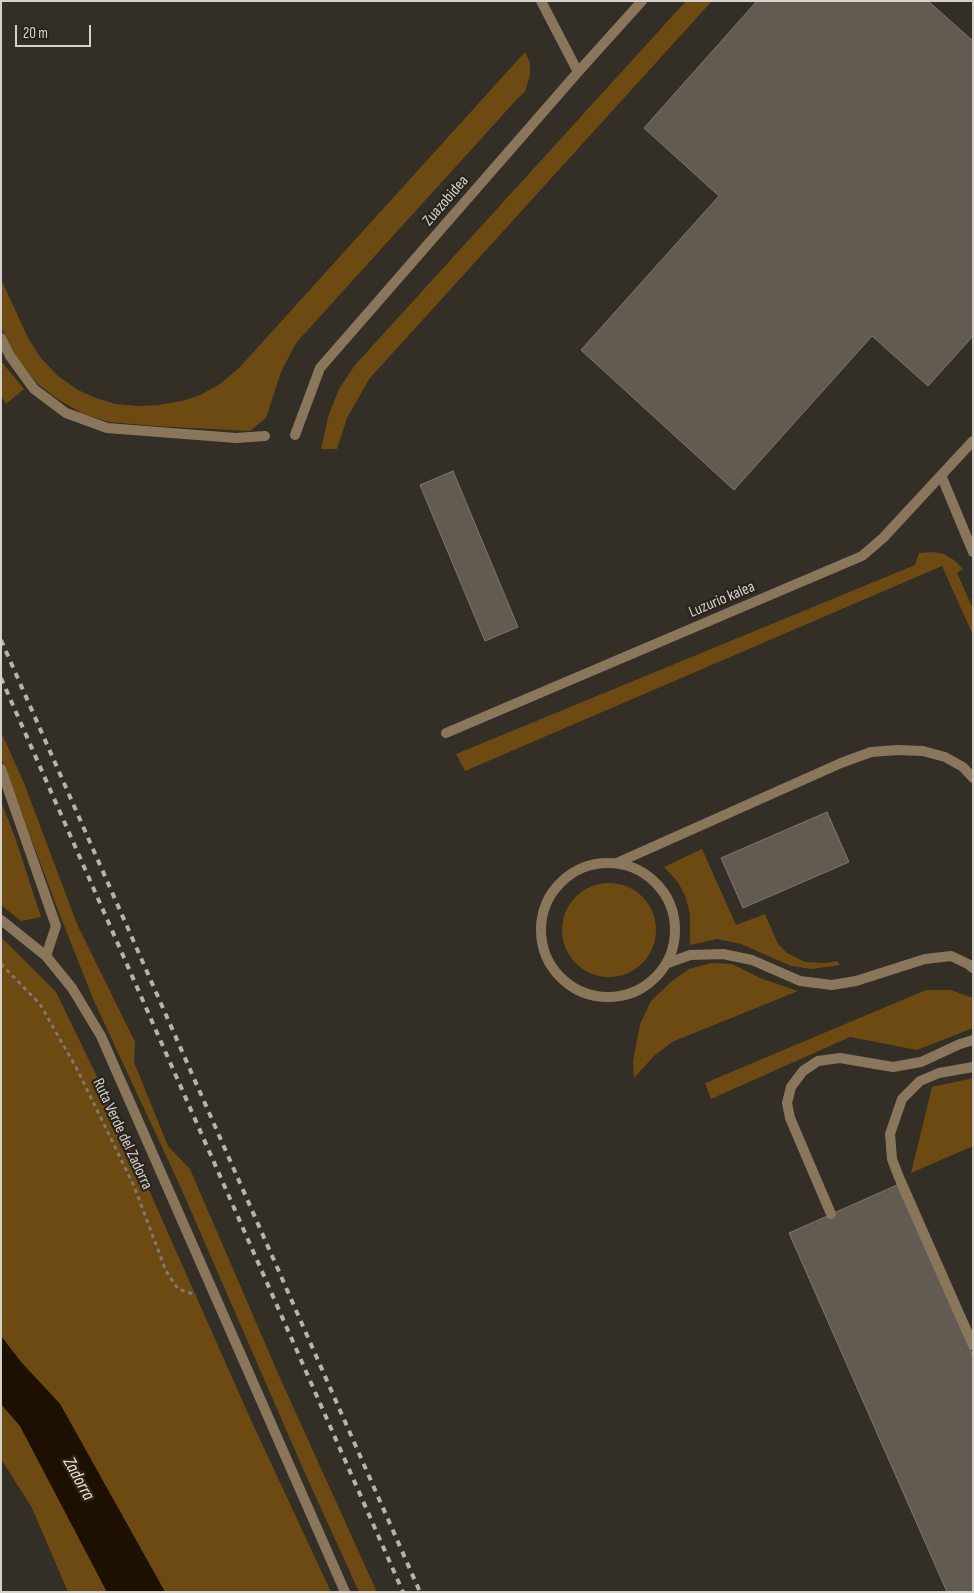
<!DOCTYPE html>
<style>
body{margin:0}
#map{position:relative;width:974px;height:1593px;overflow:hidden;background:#332e26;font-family:"Sofia Sans Condensed",sans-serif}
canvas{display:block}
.frame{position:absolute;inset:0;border:2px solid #d5d1cc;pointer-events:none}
.scale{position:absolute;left:15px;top:25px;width:76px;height:22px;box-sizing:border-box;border:2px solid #d5d1cc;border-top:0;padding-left:6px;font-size:15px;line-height:18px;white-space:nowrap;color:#d5d1cc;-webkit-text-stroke:4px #29241c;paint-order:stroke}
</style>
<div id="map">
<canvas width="974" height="1593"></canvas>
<div class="frame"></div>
<div class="scale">20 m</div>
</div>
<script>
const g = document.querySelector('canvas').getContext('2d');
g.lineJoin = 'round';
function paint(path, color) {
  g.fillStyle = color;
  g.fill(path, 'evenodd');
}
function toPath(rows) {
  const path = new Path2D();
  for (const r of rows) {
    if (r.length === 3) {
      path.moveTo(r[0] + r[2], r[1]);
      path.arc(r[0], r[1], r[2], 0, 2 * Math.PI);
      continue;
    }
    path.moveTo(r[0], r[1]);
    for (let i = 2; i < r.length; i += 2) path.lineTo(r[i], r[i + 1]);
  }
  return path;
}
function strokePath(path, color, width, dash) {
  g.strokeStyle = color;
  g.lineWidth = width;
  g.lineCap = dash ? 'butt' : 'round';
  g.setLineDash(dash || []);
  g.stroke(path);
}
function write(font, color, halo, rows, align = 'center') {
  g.font = font + ' "Sofia Sans Condensed",sans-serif';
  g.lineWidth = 4.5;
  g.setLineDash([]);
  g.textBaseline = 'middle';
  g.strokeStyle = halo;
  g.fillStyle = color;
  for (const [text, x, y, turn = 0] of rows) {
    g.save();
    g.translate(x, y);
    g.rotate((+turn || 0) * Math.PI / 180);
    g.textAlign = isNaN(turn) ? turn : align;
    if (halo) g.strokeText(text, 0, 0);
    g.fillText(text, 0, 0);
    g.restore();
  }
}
const green = toPath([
 [686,1,712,1,370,378,347,418,337,449,321,449,329,414,339,389,355,365],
 [525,52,530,63,530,75,525,92,518,98,296,343,281,372,266,418,250,431,155,426,109,422,83,414,56,398,38,384,17,359,1,327,1,279,28,338,41,358,58,376,78,390,96,398,116,404,138,406,159,405,182,401,200,395,220,384,239,368],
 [1,361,24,389,6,404,1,396],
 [932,552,944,554,954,560,963,569,957,573,973,609,973,635,942,566,465,771,456,754,915,565,919,553],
 [1,732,24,783,77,924,135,1042,134,1062,168,1146,190,1169,280,1378,377,1592,359,1592,304,1471,181,1188,94,1001,61,918,1,758],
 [1,801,16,840,41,917,21,921,1,905],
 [702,849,736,925,765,914,778,944,787,953,805,962,825,963,837,961,840,965,812,969,791,966,741,944,717,939,690,945,690,915,686,898,678,882,664,867],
 [609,930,47],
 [1,937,56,992,118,1120,250,1418,331,1592,165,1592,60,1404,21,1362,1,1336],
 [712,963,732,964,760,978,798,991,672,1042,654,1056,634,1078,633,1062,640,1024,651,1001,672,981,689,969],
 [926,990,951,990,973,998,973,1028,917,1050,850,1037,711,1099,705,1083],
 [973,1078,973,1146,911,1173,932,1087],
 [1,1404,20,1426,107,1592,68,1592,32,1508,1,1459]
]);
const water = toPath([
 [1,1336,21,1362,60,1404,165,1592,107,1592,20,1426,1,1404]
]);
const building = toPath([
 [757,1,928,1,973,41,973,336,928,386,872,336,734,490,581,350,719,196,644,128,757,1],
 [453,471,518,627,485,641,420,485,453,471],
 [827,812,849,862,743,908,721,858,827,812],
 [897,1185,973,1356,973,1592,947,1592,789,1233,897,1185]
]);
const path = toPath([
 [1,964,40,1004,78,1071,134,1186,166,1271,178,1289,196,1295]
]);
const service = toPath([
 [619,862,841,763,871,752,897,750,923,751,945,757,963,767,973,778],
 [608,930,67],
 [668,963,690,955,723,954,752,960,800,981,832,985,856,981,925,959,951,956,968,964,973,968],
 [973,1067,939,1073,920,1081,902,1099,890,1134,892,1159,898,1175,973,1345],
 [831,1214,790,1118,787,1103,791,1087,803,1071,818,1061,840,1058,893,1067,921,1062,960,1044,973,1040]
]);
const pedestrian = toPath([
 [1,338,10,356,34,389,66,413,107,428,236,438,265,436]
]);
const minor = toPath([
 [541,1,578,72],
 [295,435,320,368,578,72,642,1],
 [941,475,973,552],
 [446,733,862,556,883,538,973,441],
 [1,769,56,926,46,956],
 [1,920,46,956,72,988,101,1036,345,1592]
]);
const rail = toPath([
 [1,640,420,1592],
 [1,678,403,1592]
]);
const streetNames = [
 ["Zuazobidea",446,201,-49],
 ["Luzurio kalea",722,600,-23],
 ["Ruta Verde del Zadorra",122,1134,65]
];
const waterNames = [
 ["Zadorra",78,1479,61]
];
paint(green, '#6c4a11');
paint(water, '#1e1000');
paint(building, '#615b52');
strokePath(building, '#7e776e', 1);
strokePath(path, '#7e7973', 3, [4, 4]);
strokePath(service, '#8a775b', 10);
strokePath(pedestrian, '#8a775b', 10);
strokePath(minor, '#8a775b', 10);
strokePath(rail, '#b7b3ad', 4, [6, 6]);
write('16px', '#d5d1cc', '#29241c', streetNames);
write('italic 18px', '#f9e0be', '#29241c', waterNames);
</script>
